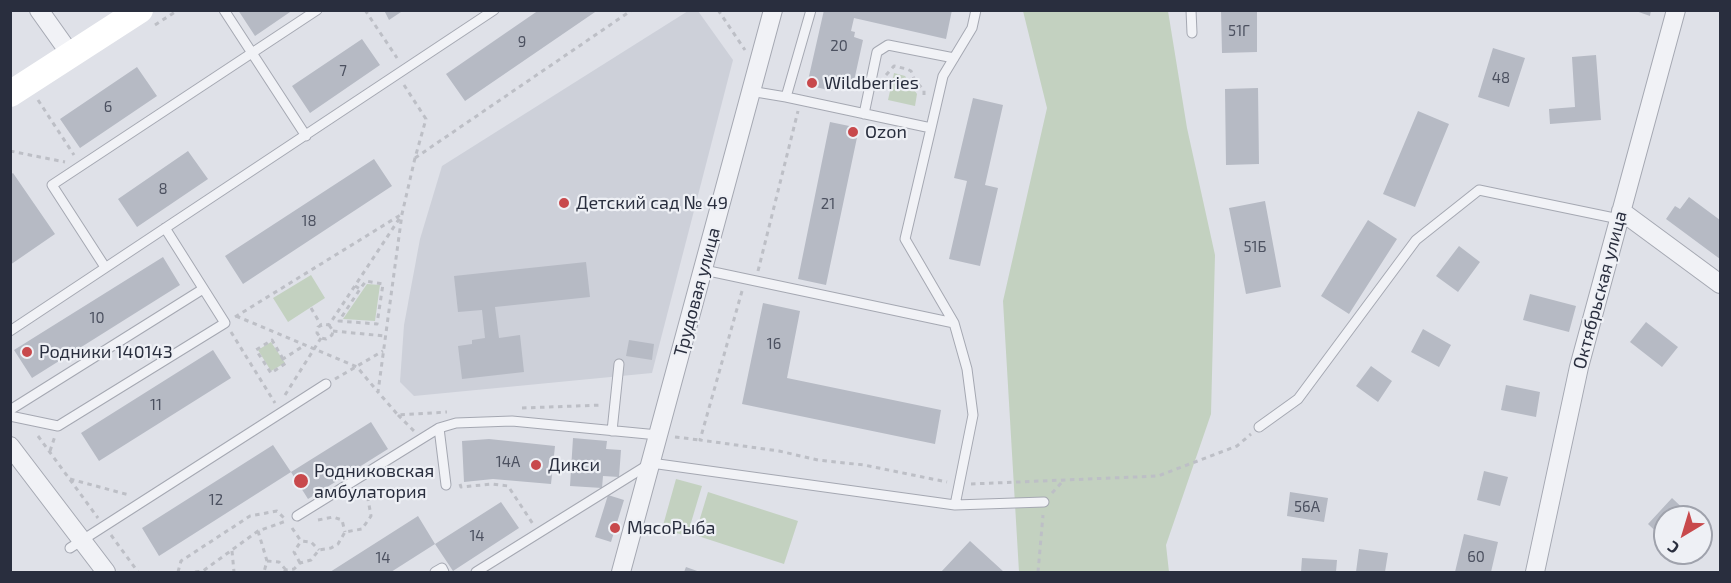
<!DOCTYPE html>
<meta charset="utf-8">
<style>
body{margin:0}
#map{position:relative;width:1731px;height:583px;overflow:hidden;background:#dfe1e8;font-family:"Exo 2",sans-serif}
canvas{display:block}
.frame{position:absolute;inset:0;border:12px solid #292e3e;pointer-events:none}
.north{position:absolute;left:1653px;top:505px;width:60px;height:60px;box-sizing:border-box;background:#eef0f5;border:2px solid #9fa2ac;border-radius:50%;rotate:218deg;font-size:16px;font-weight:700;line-height:24px;text-align:center;color:#292e3e}
.north::after{content:'';display:block;margin:auto;width:21px;height:27px;background:#c8494c;clip-path:polygon(50% 0,100% 100%,50% 72%,0 100%)}
</style>
<div id="map">
<canvas width="1731" height="583"></canvas>
<div class="frame"></div>
<div class="north">С</div>
</div>
<script>
const g = document.querySelector('canvas').getContext('2d');
g.lineJoin = 'round';
function paint(path, color) {
  g.fillStyle = color;
  g.fill(path, 'evenodd');
}
function toPath(rows) {
  const path = new Path2D();
  for (const r of rows) {
    path.moveTo(r[0], r[1]);
    for (let i = 2; i < r.length; i += 2) path.lineTo(r[i], r[i + 1]);
  }
  return path;
}
function strokePath(path, color, width, dash) {
  g.strokeStyle = color;
  g.lineWidth = width;
  g.lineCap = dash ? 'butt' : 'round';
  g.setLineDash(dash || []);
  g.stroke(path);
}
function write(font, color, halo, rows, align = 'center') {
  g.font = font + ' "Exo 2",sans-serif';
  g.lineWidth = 4.5;
  g.setLineDash([]);
  g.textBaseline = 'middle';
  g.strokeStyle = halo;
  g.fillStyle = color;
  for (const [text, x, y, turn = 0] of rows) {
    g.save();
    g.translate(x, y);
    g.rotate((+turn || 0) * Math.PI / 180);
    g.textAlign = isNaN(turn) ? turn : align;
    if (halo) g.strokeText(text, 0, 0);
    g.fillText(text, 0, 0);
    g.restore();
  }
}
const built = toPath([
 [688,11,698,11,733,60,652,373,414,396,400,382,404,325,420,239,442,166]
]);
const green = toPath([
 [1023,11,1168,11,1187,128,1215,255,1211,414,1166,545,1169,572,1019,572,1003,301,1047,108],
 [894,73,905,76,917,94,915,106,888,100],
 [311,275,325,298,288,322,273,298],
 [367,284,380,285,375,321,343,319],
 [271,342,285,363,271,371,258,350],
 [676,479,702,486,687,536,662,529],
 [708,492,798,521,784,564,695,535]
]);
const building = toPath([
 [238,10,293,10,255,36],
 [384,10,404,10,389,20],
 [539,10,598,10,465,101,446,74],
 [824,10,952,10,946,39,854,18,851,31,855,32,854,37,863,40,854,81,835,77,832,91,807,85],
 [1221,10,1257,10,1257,52,1222,53],
 [1633,10,1651,10,1650,16],
 [362,39,380,65,310,113,292,86],
 [1493,48,1525,58,1509,107,1478,97],
 [1596,55,1601,120,1550,124,1549,109,1575,107,1572,57],
 [137,67,157,96,80,148,60,119],
 [1258,88,1259,164,1226,165,1225,89],
 [973,98,1003,105,985,185,998,188,980,266,949,259,967,181,954,178],
 [1418,111,1449,124,1415,207,1383,194],
 [830,122,859,128,826,285,798,279],
 [188,151,208,179,137,227,118,199],
 [374,159,392,186,243,284,225,256],
 [13,173,55,234,10,265,10,175],
 [1689,197,1720,220,1720,259,1666,219,1675,206,1680,209],
 [1265,201,1281,287,1246,294,1229,208],
 [1368,220,1397,239,1349,314,1321,296],
 [1459,246,1480,262,1458,292,1436,276],
 [163,257,180,285,32,378,14,350],
 [586,262,590,297,495,307,499,338,520,335,524,372,462,379,458,346,472,344,472,340,485,338,482,310,458,312,454,276],
 [1530,294,1576,306,1569,332,1523,320],
 [763,303,800,311,787,378,941,410,935,444,742,404],
 [1646,322,1678,347,1662,367,1630,342],
 [1423,329,1451,345,1439,367,1411,352],
 [629,340,654,344,652,360,626,356],
 [213,350,231,378,99,461,81,433],
 [1371,366,1392,381,1378,402,1356,386],
 [1506,385,1540,392,1536,417,1501,410],
 [371,422,388,449,308,499,291,472],
 [573,438,607,441,606,449,621,450,619,477,603,476,602,488,570,486],
 [489,439,555,446,551,484,493,479,464,482,462,441],
 [273,445,291,472,159,556,142,528],
 [1484,471,1508,477,1500,506,1477,500],
 [1290,492,1328,498,1324,522,1287,516],
 [608,495,624,500,611,542,595,537],
 [1672,498,1692,517,1665,517,1665,540,1648,524],
 [501,502,519,528,453,571,435,544],
 [418,516,435,544,391,572,330,572],
 [1464,534,1498,542,1491,572,1455,572],
 [970,541,1004,572,941,572],
 [1359,549,1388,553,1385,572,1356,572],
 [1302,558,1337,560,1336,572,1301,572],
 [686,567,700,572,684,572]
]);
const path = toPath([
 [365,10,397,58],
 [718,10,745,50],
 [155,25,178,10],
 [886,75,894,66,907,69,911,71,915,81,924,90,924,95],
 [404,85,426,119,415,158,632,10],
 [38,100,74,155],
 [10,151,65,162],
 [415,158,402,214,378,392,398,415,447,412],
 [758,271,798,111],
 [355,286,360,289,366,281,383,284,377,324,339,321,360,289],
 [742,291,700,440,779,451,818,460,864,465,947,482],
 [311,308,321,325],
 [236,316,357,367,378,392],
 [235,317,402,214],
 [329,325,333,331,332,335,326,339,321,338,317,333,318,327,324,324,329,325,401,216],
 [333,331,385,336],
 [231,332,275,403],
 [283,359,272,340,256,350,271,373,286,363,283,359,305,345],
 [335,379,383,351],
 [285,395,321,338],
 [522,408,602,405],
 [398,415,414,431],
 [38,436,98,518],
 [675,437,700,440],
 [50,451,55,436],
 [70,479,129,495],
 [460,484,461,487,492,484,508,486,533,524],
 [971,484,1158,476,1237,446,1251,434],
 [1052,493,1063,481],
 [318,520,333,517,342,520,345,532],
 [292,528,301,541,311,542,319,550],
 [258,531,267,561,264,572],
 [111,535,138,572],
 [232,551,234,572],
 [267,561,279,562,286,570],
 [300,563,294,552,301,541],
 [178,572,181,561,250,516,277,511,284,518],
 [195,572,203,571,258,531,286,521],
 [284,572,286,570,294,569,300,563,311,560,319,550,331,548,338,544,345,532,362,529,371,516,368,499,362,490],
 [1038,572,1043,515]
]);
const lane = toPath([
 [224,10,306,136],
 [1191,10,1192,33],
 [786,97,811,10],
 [864,114,877,52,888,45,954,58],
 [931,128,943,76,972,28,976,10],
 [105,267,52,185,317,10],
 [704,270,954,323],
 [10,331,494,10],
 [10,410,203,289],
 [10,416,58,426,225,323,165,228],
 [1259,427,1298,399,1416,240,1479,190,1619,219],
 [439,428,446,485],
 [612,431,619,364],
 [955,505,1044,502],
 [297,516,439,428,456,423,512,421,658,435],
 [70,548,326,384],
 [435,572,442,568,444,572],
 [476,572,651,463,955,505,973,415,967,369,954,323,905,239,931,128,786,97,750,91]
]);
const street = toPath([
 [39,10,71,55],
 [1621,211,1720,284],
 [10,446,106,572],
 [621,572,773,10],
 [1535,572,1579,367,1676,10]
]);
const secondary = toPath([
 [10,94,140,10]
]);
const markers = [
 [812,83,6,"#c8494c"],
 [853,132,6,"#c8494c"],
 [564,203,6,"#c8494c"],
 [27,352,6,"#c8494c"],
 [536,465,6,"#c8494c"],
 [301,481,8,"#c8494c"],
 [615,528,6,"#c8494c"]
];
const numberNames = [
 ["51Г",1239,31],
 ["9",522,42],
 ["20",839,46],
 ["7",343,71],
 ["48",1501,78],
 ["6",108,107],
 ["8",163,189],
 ["21",828,204],
 ["18",309,221],
 ["51Б",1255,247],
 ["10",97,318],
 ["16",774,344],
 ["11",156,405],
 ["14А",508,462],
 ["12",216,500],
 ["56А",1307,507],
 ["14",477,536],
 ["60",1476,557],
 ["14",383,558]
];
const poiNames = [
 ["Wildberries",824,83],
 ["Ozon",865,132],
 ["Детский сад № 49",576,203],
 ["Родники 140143",39,352],
 ["Дикси",548,465],
 ["Родниковская",314,471],
 ["амбулатория",314,492],
 ["МясоРыба",627,528]
];
const streetNames = [
 ["Октябрьская улица",1600,290,-75],
 ["Трудовая улица",697,292,-75]
];
paint(built, '#cdd0d9');
paint(green, '#c3d1c0');
paint(building, '#b6bac4');
strokePath(lane, '#a5a8b2', 11);
strokePath(street, '#a5a8b2', 20);
strokePath(path, '#bdbfc6', 3, [4.5, 4.5]);
strokePath(lane, '#f1f2f6', 9);
strokePath(street, '#f1f2f6', 18);
strokePath(secondary, '#fff', 26);
for (const [x, y, r, color] of markers) {
  const dot = new Path2D();
  dot.arc(x, y, r, 0, 2 * Math.PI);
  g.fillStyle = color;
  g.fill(dot);
  strokePath(dot, '#eef0f5', 2);
}
write('15px', '#4c5160', null, numberNames);
write('18px', '#292e3e', '#eef0f5', poiNames, 'left');
write('18px', '#292e3e', '#eef0f5', streetNames);
</script>
